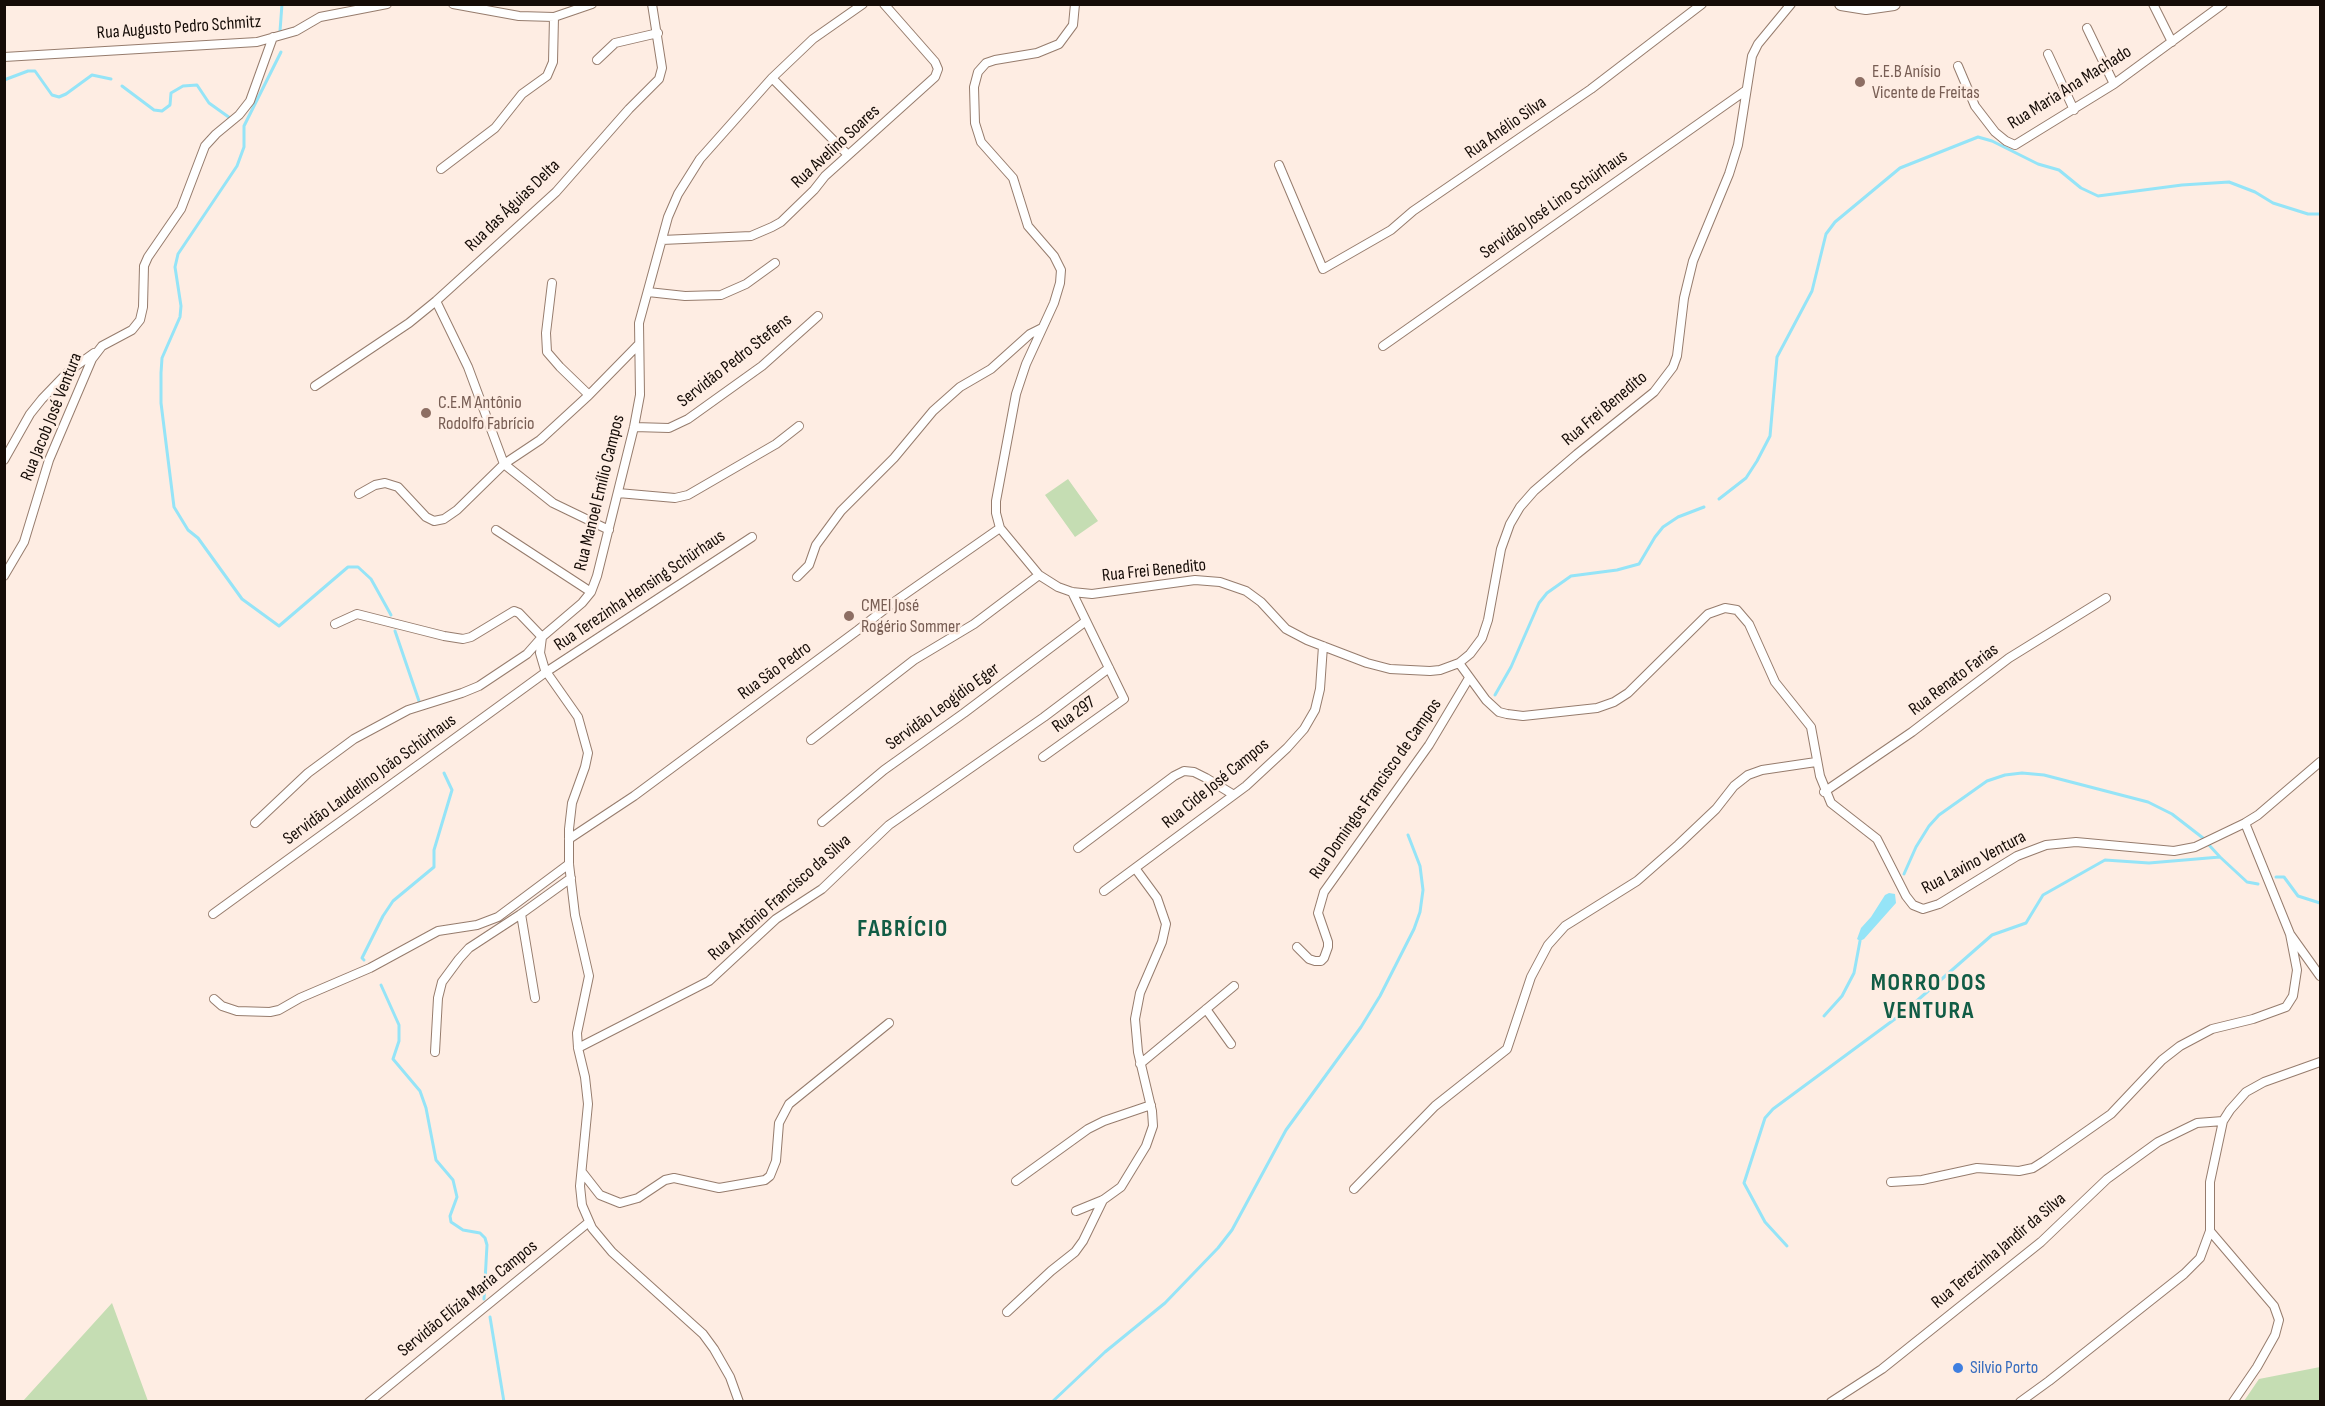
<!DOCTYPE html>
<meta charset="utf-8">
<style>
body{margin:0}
#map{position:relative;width:2325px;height:1406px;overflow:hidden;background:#feede3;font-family:"Sofia Sans Condensed",sans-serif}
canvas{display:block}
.frame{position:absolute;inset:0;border:6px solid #150c07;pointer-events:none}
</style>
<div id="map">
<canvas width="2325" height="1406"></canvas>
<div class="frame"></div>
</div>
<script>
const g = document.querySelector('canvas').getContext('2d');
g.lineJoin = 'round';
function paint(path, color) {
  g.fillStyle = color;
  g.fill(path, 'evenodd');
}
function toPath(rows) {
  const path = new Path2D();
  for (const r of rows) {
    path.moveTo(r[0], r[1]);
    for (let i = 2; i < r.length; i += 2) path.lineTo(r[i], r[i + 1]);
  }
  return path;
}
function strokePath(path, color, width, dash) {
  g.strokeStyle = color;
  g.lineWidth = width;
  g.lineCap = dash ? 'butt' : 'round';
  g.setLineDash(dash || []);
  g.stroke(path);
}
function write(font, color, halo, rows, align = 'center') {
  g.font = font + ' "Sofia Sans Condensed",sans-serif';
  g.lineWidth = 5;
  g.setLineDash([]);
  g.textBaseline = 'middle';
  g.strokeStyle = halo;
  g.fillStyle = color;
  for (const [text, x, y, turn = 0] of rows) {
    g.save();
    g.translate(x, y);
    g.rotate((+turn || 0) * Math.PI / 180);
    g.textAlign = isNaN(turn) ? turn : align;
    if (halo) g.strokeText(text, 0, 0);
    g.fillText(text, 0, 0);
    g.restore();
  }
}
const green = toPath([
 [1068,479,1098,521,1075,537,1045,495],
 [112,1303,148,1401,23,1401],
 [2320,1367,2320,1401,2244,1401,2259,1379]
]);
const water = toPath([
 [1889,893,1895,894,1896,903,1864,939,1860,941,1857,939,1861,928,1871,917,1885,895]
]);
const stream = toPath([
 [280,31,282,4],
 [281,52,244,126,244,147,237,166,178,254,175,267,181,306,180,317,162,358,161,373,161,403,174,507,188,530,198,538,242,599,279,626,348,567,358,567,371,579,391,615],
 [4,80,28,71,35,71,52,95,59,97,66,94,92,75,111,79],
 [122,86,154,110,162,111,170,105,171,93,183,86,197,85,209,103,230,118],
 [1719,499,1746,478,1757,461,1770,436,1777,357,1812,291,1826,234,1835,222,1900,168,1978,137,1992,141,2038,164,2059,170,2081,188,2098,196,2182,185,2229,182,2255,192,2273,203,2308,214,2320,214],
 [395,631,420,704],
 [1495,695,1511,667,1539,603,1547,593,1571,576,1617,570,1639,564,1655,537,1663,527,1678,517,1704,507],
 [2209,845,2220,857],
 [1904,874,1916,847,1929,826,1939,815,1987,781,2005,775,2022,773,2044,775,2148,802,2172,814,2203,838],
 [2276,877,2284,877,2298,896,2320,903],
 [364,960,362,958,383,916,393,901,434,867,434,850,452,790,444,773],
 [381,985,399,1025,399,1041,393,1059,420,1091,426,1108,436,1160,453,1180,457,1197,450,1216,451,1222,463,1230,480,1233,485,1238,487,1245,484,1299],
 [1824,1016,1842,996,1854,973,1860,941],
 [1787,1246,1765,1222,1744,1183,1765,1118,1773,1109,1903,1013,1992,935,2026,923,2043,895,2105,860,2149,863,2220,857,2247,882,2258,884],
 [490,1317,504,1402],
 [1052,1402,1105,1352,1165,1303,1218,1248,1232,1230,1286,1130,1361,1027,1380,996,1414,929,1420,912,1423,890,1420,866,1408,835]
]);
const minor = toPath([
 [453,4,519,16,554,17,592,4],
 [1075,4,1073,25,1059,44,1037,53,995,60,986,63,978,72,974,87,975,123,981,142,1013,178,1028,226,1054,256,1061,270,1060,283,1054,303,1026,364,1016,394,996,501,996,513,1000,528,1039,575,1058,587,1072,592,1092,594,1195,580,1220,582,1246,591,1261,602,1286,629,1307,640,1367,663,1390,669,1430,671,1440,670,1459,663,1470,654,1482,638,1488,620,1501,549,1510,524,1520,507,1534,491,1577,454,1654,392,1673,367,1677,356,1684,298,1693,261,1729,174,1738,145,1752,56,1758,44,1791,4],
 [2153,4,2172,42],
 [2087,28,2114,84],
 [2048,54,2074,110],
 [4,57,257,42,296,31,320,17,387,4],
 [597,60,615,43,658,33],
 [1958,66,1975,106,1995,132,2006,141,2015,145,2114,84,2223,4],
 [772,78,848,155],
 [1279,165,1323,269,1391,230,1413,211,1591,89,1702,4],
 [441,169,495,128,522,94,547,76,553,62,554,17],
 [662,240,751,236,772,227,781,222,814,190,825,176,935,77,938,69,935,62,884,4],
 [552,283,546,333,547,352,560,367,589,395],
 [648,292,685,296,721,295,746,284,775,263],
 [436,301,468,367,504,464,553,503,609,530],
 [1383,346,1745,91],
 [315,386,409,323,436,301,556,192,629,109,659,79,662,68,652,4],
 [634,427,669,428,688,419,762,366,818,316],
 [4,460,30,414,42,399,69,371,94,353],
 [618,493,675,498,688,495,776,444,799,426],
 [359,494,375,485,385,483,398,487,426,517,434,521,444,519,457,510,504,464,540,440,589,395,638,345],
 [496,530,591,592],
 [4,576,24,542,49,460,92,359,102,346,132,330,140,320,143,307,144,266,148,257,181,209,205,146,216,134,239,115,250,101,273,37],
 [797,577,809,565,816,545,841,511,894,458,933,411,960,387,991,369,1030,334,1042,328],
 [1459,663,1486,700,1499,712,1507,714,1523,716,1597,708,1614,702,1628,693,1708,614,1725,608,1737,610,1749,624,1775,682,1811,727,1820,776,1831,803,1877,839,1906,896,1913,905,1923,909,1939,904,2017,856,2046,845,2076,842,2174,851,2195,847,2245,823,2258,815,2320,762],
 [811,740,914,660,974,624,1039,575],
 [1043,757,1124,699,1072,592],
 [1824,792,1912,732,2009,658,2106,598],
 [822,822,884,770,964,713,1086,621],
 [255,823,308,773,354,739,408,710,462,693,479,686,527,654,542,637,519,613,514,611,471,637,463,639,444,636,357,614,335,624],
 [2245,823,2290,934,2320,976],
 [569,839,634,796,858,630,894,602,1000,528],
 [1078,848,1174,776,1184,771,1194,772,1206,778,1234,795],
 [1104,891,1246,786,1287,748,1304,729,1315,710,1320,689,1323,646],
 [213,914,546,672,752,537],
 [521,914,535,998],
 [1297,947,1309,959,1315,961,1321,961,1324,958,1328,947,1328,942,1318,913,1324,892,1429,745,1469,678],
 [214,999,222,1006,237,1011,270,1012,279,1010,300,998,370,968,438,931,477,925,498,917,569,864],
 [1206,1009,1231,1044],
 [578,1048,709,981,776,919,822,889,889,825,1044,717,1109,668],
 [435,1052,438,998,442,982,459,959,469,948,521,914,571,878],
 [1140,1064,1234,986],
 [582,1172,600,1195,620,1203,638,1198,665,1180,674,1178,719,1188,765,1180,770,1176,776,1161,779,1123,789,1104,889,1023],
 [1016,1181,1088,1129,1104,1121,1151,1105],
 [1891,1182,1922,1180,1977,1168,2019,1171,2033,1168,2044,1161,2111,1114,2162,1060,2180,1046,2212,1029,2253,1019,2286,1007,2293,996,2297,970,2290,934],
 [1354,1189,1435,1106,1507,1049,1531,977,1548,945,1565,926,1637,881,1678,845,1716,809,1734,786,1748,775,1762,770,1816,762],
 [1076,1211,1103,1200,1121,1187,1146,1146,1153,1126,1152,1111,1138,1052,1135,1019,1140,993,1162,942,1166,924,1157,898,1135,868],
 [2210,1231,2274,1306,2279,1320,2275,1335,2257,1367,2233,1402],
 [1007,1312,1051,1271,1075,1252,1083,1241,1103,1200],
 [369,1402,589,1222],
 [739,1402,730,1377,714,1349,703,1334,612,1252,592,1228,582,1205,580,1186,588,1104,585,1077,578,1048,577,1033,589,976,575,915,569,864,569,829,572,803,585,767,588,753,578,717,545,670,540,653,542,637,582,603,591,592,597,576,634,427,640,395,639,323,668,217,678,194,700,159,772,78,813,39,863,4],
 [1831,1402,1882,1369,2041,1242,2107,1179,2158,1142,2197,1123,2223,1121],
 [2020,1402,2049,1381,2184,1274,2200,1258,2210,1231,2210,1182,2223,1121,2230,1110,2246,1092,2264,1082,2320,1062]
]);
const secondary = toPath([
 [1841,4,1866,8,1894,4]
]);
const markers = [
 [1860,82,6,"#8d6e63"],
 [426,413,6,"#8d6e63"],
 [849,616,6,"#8d6e63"],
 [1958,1368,6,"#3f7fe0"]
];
const streetNames = [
 ["Rua Augusto Pedro Schmitz",179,28,-4],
 ["Rua Maria Ana Machado",2070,88,-32],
 ["Rua Anélio Silva",1506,128,-35],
 ["Rua Avelino Soares",836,147,-43],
 ["Servidão José Lino Schürhaus",1554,205,-35],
 ["Rua das Águias Delta",513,206,-44],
 ["Servidão Pedro Stefens",735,361,-38],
 ["Rua Frei Benedito",1605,409,-40],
 ["Rua Jacob José Ventura",52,417,-68],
 ["Rua Manoel Emílio Campos",600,493,-76],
 ["Rua Frei Benedito",1154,571,-6],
 ["Rua Terezinha Hensing Schürhaus",640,591,-34],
 ["Rua São Pedro",775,671,-36],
 ["Rua Renato Farias",1954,680,-37],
 ["Servidão Leogídio Eger",943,707,-36],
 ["Rua 297",1074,715,-36],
 ["Servidão Laudelino João Schürhaus",370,780,-36],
 ["Rua Cide José Campos",1216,784,-39],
 ["Rua Domingos Francisco de Campos",1376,789,-55],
 ["Rua Lavino Ventura",1974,863,-28],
 ["Rua Antônio Francisco da Silva",780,898,-41],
 ["Rua Terezinha Jandir da Silva",1999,1251,-40],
 ["Servidão Elízia Maria Campos",468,1299,-39]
];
const educationNames = [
 ["E.E.B Anísio",1872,72],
 ["Vicente de Freitas",1872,93],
 ["C.E.M Antônio",438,403],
 ["Rodolfo Fabrício",438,424],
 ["CMEI José",861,606],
 ["Rogério Sommer",861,627]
];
const shopNames = [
 ["Silvio Porto",1970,1368]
];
const districtNames = [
 ["FABRÍCIO",903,930],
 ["MORRO DOS",1929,984],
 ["VENTURA",1929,1012]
];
paint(green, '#c5ddb3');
paint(water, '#95e4f7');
strokePath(stream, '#95e4f7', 3);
strokePath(minor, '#967c6d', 10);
strokePath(secondary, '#967c6d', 14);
strokePath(minor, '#fff', 8);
strokePath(secondary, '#fff', 12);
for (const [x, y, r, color] of markers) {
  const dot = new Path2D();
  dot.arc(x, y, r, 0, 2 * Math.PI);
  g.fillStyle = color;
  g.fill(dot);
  strokePath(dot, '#feede3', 2);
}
write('18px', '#150c07', '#feede3', streetNames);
write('18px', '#785e54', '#feede3', educationNames, 'left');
write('18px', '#366cbe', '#feede3', shopNames, 'left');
g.letterSpacing = '1.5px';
write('bold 24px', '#115c45', '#feede3', districtNames);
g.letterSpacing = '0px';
</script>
